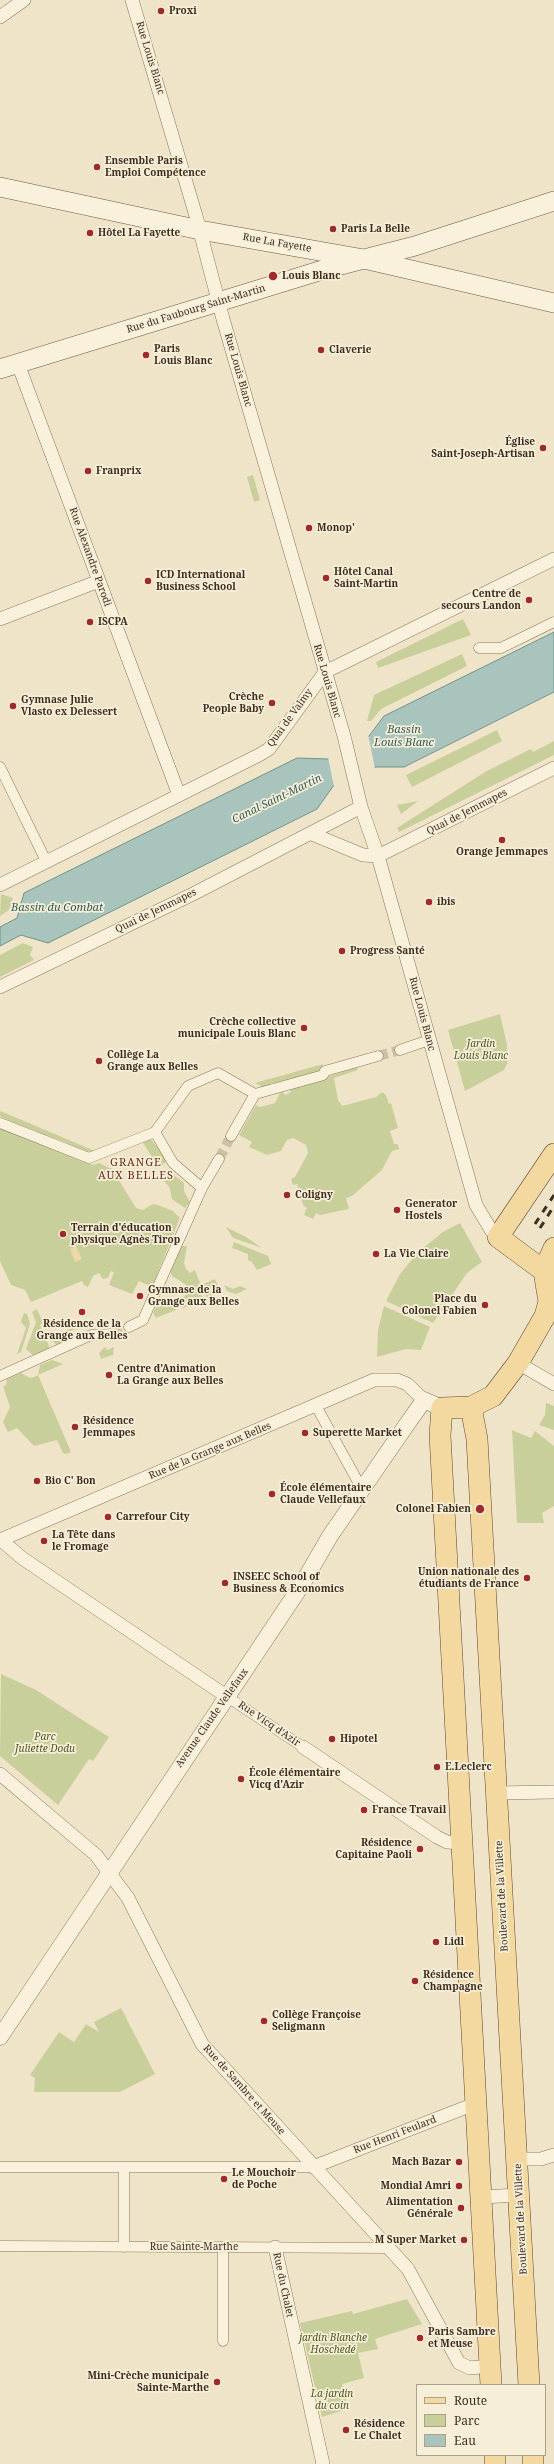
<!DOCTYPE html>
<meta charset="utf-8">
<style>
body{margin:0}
#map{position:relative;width:554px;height:2464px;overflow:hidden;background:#f0e4c8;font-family:"Noto Serif",serif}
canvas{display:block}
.legend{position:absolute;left:416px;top:2384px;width:130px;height:72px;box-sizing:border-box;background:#f7eed8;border:1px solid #ada18e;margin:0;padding:5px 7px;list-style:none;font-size:12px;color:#3d2e20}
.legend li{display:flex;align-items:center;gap:8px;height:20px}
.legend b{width:20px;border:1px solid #ada18e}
</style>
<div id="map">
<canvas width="554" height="2464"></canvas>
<ul class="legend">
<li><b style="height:5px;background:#f3d9a0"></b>Route</li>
<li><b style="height:11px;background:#c9cf9b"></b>Parc</li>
<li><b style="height:11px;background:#a9c4bc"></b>Eau</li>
</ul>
</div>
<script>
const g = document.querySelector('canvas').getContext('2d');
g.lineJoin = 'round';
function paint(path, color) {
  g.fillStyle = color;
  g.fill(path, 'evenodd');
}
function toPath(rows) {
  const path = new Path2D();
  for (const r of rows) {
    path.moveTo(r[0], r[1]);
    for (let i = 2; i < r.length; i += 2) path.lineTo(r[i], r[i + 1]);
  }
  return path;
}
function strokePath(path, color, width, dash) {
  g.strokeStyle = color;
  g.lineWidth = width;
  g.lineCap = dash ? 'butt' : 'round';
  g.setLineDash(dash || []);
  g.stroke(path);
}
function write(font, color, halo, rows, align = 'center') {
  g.font = font + ' "Noto Serif",serif';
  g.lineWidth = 3.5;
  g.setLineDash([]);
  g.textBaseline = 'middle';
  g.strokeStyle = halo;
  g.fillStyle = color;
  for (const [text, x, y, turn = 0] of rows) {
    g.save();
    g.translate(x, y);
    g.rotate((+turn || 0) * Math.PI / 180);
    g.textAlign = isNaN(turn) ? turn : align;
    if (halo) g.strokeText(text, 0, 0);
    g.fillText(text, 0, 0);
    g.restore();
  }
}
const green = toPath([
 [253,475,260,500,254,502,247,477],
 [463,619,471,635,378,668,376,662],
 [462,654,467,666,381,709,371,721,367,721,374,695],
 [497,730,502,741,412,787,406,775],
 [554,741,554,755,399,832,397,828,485,772,531,749,533,752],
 [418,801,401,814,397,805],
 [1,894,13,898,9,910,0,916],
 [23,943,33,947,30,955,34,960,0,977,0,955],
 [500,1014,507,1045,507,1064,504,1070,465,1091,448,1030],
 [323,1064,320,1072,302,1075,300,1078,283,1082,272,1083,264,1088,255,1083],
 [357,1067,358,1070,334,1078,338,1100,342,1106,376,1097,382,1092,386,1095,389,1104,391,1103,398,1128,390,1131,394,1144,398,1144,399,1149,392,1151,382,1170,352,1196,346,1198,349,1209,320,1215,316,1213,313,1219,304,1215,307,1208,303,1205,297,1184,293,1185,291,1179,295,1177,308,1153,306,1145,293,1138,287,1140,281,1151,267,1155,249,1147,252,1142,239,1135,256,1105,260,1107,275,1103,281,1091,286,1095,291,1092,290,1089],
 [0,1111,17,1118,95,1151,89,1154,62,1141,37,1133,36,1131,6,1121,0,1116],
 [0,1127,93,1165,99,1163,112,1169,136,1208,143,1210,153,1204,158,1205,173,1211,180,1218,152,1287,139,1281,132,1294,109,1285,114,1272,111,1271,108,1278,103,1279,99,1273,93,1276,88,1287,84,1285,82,1281,31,1302,25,1290,11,1285,0,1261],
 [149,1137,168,1160,159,1168,142,1141],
 [170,1172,184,1183,184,1191,190,1202,185,1208,172,1199,170,1188,164,1181,165,1174],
 [460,1223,482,1262,467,1273,433,1323,386,1301,400,1274,418,1252,443,1232],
 [226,1227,246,1237,262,1248,233,1238],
 [234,1242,268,1256,271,1264,257,1270,252,1262,248,1260,248,1254,232,1248],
 [182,1246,187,1246,184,1263,186,1269,190,1273,195,1270,201,1285,215,1279,218,1286,214,1295,207,1298,204,1292,201,1294,203,1299,183,1308,181,1302,186,1294,185,1284,172,1276,170,1271,177,1251],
 [224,1285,233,1289,240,1286,247,1289,236,1294,227,1291],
 [162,1302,174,1305,176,1310,156,1318,153,1313,157,1304],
 [384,1306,430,1327,421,1350,406,1349,377,1357,378,1330],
 [37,1309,43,1323,40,1325,49,1346,49,1350,35,1357,26,1349,36,1322,32,1312],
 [24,1313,27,1314,30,1324,21,1352,17,1354,26,1328,21,1322],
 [88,1321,85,1327,69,1331,66,1341,57,1345,54,1343,51,1337],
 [105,1347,107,1350,114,1347,113,1355,101,1359,99,1353],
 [52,1360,63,1364,38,1375,71,1452,66,1454,63,1453,57,1440,34,1446,17,1428,8,1432,3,1422,10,1407,3,1386,6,1385,7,1379,21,1373,30,1378,34,1377,38,1375,40,1365],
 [546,1403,554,1406,554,1430,539,1425,545,1415],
 [512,1430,531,1438,535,1431,554,1446,554,1506,542,1513,544,1523,517,1523],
 [1,1674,36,1690,109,1737,93,1761,89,1759,58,1805,0,1756],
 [121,2008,155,2074,120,2092,34,2092,35,2078,30,2075,59,2032,74,2042,86,2024,99,2032,94,2022],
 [407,2299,422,2324,375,2339,378,2349,358,2353,364,2378,342,2384,348,2409,322,2417,300,2323,352,2311,353,2314]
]);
const sand = toPath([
 [76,1246,82,1259,75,1262,70,1249]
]);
const water = toPath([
 [554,632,554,692,404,767,376,767,334,785,317,809,48,943,21,935,0,946,0,927,17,918,24,893,297,758,328,759,369,736,384,716,554,632]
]);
const pier = toPath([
 [368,734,375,769,334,787,328,757]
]);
const pedestrianTunnel = toPath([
 [378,1056,400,1050],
 [219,1159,231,1136],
 [113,1334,129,1327]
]);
const pedestrian = toPath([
 [479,648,501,648,554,622],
 [0,767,46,861],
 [400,1050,429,1040],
 [0,1123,89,1158,155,1132],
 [155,1132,188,1086,218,1073,255,1094,320,1076,323,1075,325,1071,378,1056],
 [155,1132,173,1163,202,1188],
 [231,1136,255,1094],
 [129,1327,143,1320,202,1188,219,1159],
 [0,1376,91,1335,113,1334],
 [316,1406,362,1489],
 [226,1696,303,1747],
 [0,2167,313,2167],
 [0,2246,389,2248],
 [124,2247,124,2167],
 [223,2341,223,2247]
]);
const minor = toPath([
 [132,0,196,216,223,319,344,736,361,807,378,856,476,1205,491,1230,498,1237],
 [0,17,24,0],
 [18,364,179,795],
 [0,619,99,581],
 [312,834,363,855,378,856,554,768],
 [0,885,259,755,269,749,325,672,554,559],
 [0,987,193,894,361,807],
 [518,1363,554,1384],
 [0,1540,374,1380,397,1380,407,1384,424,1400],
 [1,1540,22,1558,226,1696],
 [303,1747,437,1837,447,1842,463,1843],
 [0,1774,96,1855,128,1898,202,2044,408,2269,459,2363,470,2368,490,2366],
 [496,1793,554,1792],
 [518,2159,541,2159,554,2155],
 [313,2167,477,2103],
 [482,2197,519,2195],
 [275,2247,323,2464]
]);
const tertiary = toPath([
 [0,2037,301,1586,330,1536,405,1427,424,1400,442,1408]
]);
const secondary = toPath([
 [0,187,200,230,364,259,554,303],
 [0,369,329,268,415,246,554,201]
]);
const primary = toPath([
 [544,1271,554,1248],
 [471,1407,477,1439,529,2385],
 [491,2385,440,1435,442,1408,471,1407,493,1396,518,1363,545,1316,549,1302,544,1271,498,1237,554,1154],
 [495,2455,495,2464],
 [533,2455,533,2464]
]);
const rail = toPath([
 [535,1224,554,1195],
 [540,1228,554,1206]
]);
const markers = [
 [161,11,4,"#9e2a2b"],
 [97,167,4,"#9e2a2b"],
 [333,229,4,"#9e2a2b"],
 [90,233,4,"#9e2a2b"],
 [273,276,5,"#9e2a2b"],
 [321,350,4,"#9e2a2b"],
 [146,355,4,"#9e2a2b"],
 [543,448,4,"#9e2a2b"],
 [88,471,4,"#9e2a2b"],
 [309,528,4,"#9e2a2b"],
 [326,578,4,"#9e2a2b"],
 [148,581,4,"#9e2a2b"],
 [529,600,4,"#9e2a2b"],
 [90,622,4,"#9e2a2b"],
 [272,703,4,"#9e2a2b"],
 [13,706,4,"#9e2a2b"],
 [502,840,4,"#9e2a2b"],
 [429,902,4,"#9e2a2b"],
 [342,951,4,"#9e2a2b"],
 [304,1028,4,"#9e2a2b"],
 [99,1061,4,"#9e2a2b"],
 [287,1195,4,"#9e2a2b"],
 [397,1210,4,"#9e2a2b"],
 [63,1234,4,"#9e2a2b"],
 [376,1254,4,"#9e2a2b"],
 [140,1296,4,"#9e2a2b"],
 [485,1305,4,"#9e2a2b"],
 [82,1312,4,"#9e2a2b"],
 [109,1375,4,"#9e2a2b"],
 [75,1427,4,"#9e2a2b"],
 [305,1433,4,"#9e2a2b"],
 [37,1481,4,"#9e2a2b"],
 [272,1494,4,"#9e2a2b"],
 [480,1509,5,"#9e2a2b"],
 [108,1517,4,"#9e2a2b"],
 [44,1541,4,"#9e2a2b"],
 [527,1578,4,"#9e2a2b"],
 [225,1583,4,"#9e2a2b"],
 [332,1739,4,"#9e2a2b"],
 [437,1767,4,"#9e2a2b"],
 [241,1779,4,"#9e2a2b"],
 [364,1810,4,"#9e2a2b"],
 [420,1849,4,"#9e2a2b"],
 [436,1942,4,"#9e2a2b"],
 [415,1981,4,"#9e2a2b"],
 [264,2021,4,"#9e2a2b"],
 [459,2162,4,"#9e2a2b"],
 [224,2179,4,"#9e2a2b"],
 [459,2186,4,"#9e2a2b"],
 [461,2208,4,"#9e2a2b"],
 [464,2240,4,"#9e2a2b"],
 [420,2338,4,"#9e2a2b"],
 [217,2382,4,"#9e2a2b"],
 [346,2430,4,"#9e2a2b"]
];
const poiNames = [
 ["Proxi",169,11],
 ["Ensemble Paris",105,161],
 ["Emploi Compétence",105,173],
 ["Paris La Belle",341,229],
 ["Hôtel La Fayette",98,233],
 ["Louis Blanc",282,276],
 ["Paris",154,349],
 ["Louis Blanc",154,361],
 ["Claverie",329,350],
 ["Église",535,442,"right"],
 ["Saint-Joseph-Artisan",535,454,"right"],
 ["Franprix",96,471],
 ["Monop'",317,528],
 ["Hôtel Canal",334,572],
 ["Saint-Martin",334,584],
 ["ICD International",156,575],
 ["Business School",156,587],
 ["Centre de",521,594,"right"],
 ["secours Landon",521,606,"right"],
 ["ISCPA",98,622],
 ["Crèche",264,697,"right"],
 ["People Baby",264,709,"right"],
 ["Gymnase Julie",21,700],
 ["Vlasto ex Delessert",21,712],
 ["Orange Jemmapes",502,852,"center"],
 ["ibis",437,902],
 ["Progress Santé",350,951],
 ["Crèche collective",296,1022,"right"],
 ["municipale Louis Blanc",296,1034,"right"],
 ["Collège La",107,1055],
 ["Grange aux Belles",107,1067],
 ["Coligny",295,1195],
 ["Generator",405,1204],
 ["Hostels",405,1216],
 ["Terrain d'éducation",71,1228],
 ["physique Agnès Tirop",71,1240],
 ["La Vie Claire",384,1254],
 ["Gymnase de la",148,1290],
 ["Grange aux Belles",148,1302],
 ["Place du",477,1299,"right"],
 ["Colonel Fabien",477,1311,"right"],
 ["Résidence de la",82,1324,"center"],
 ["Grange aux Belles",82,1336,"center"],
 ["Centre d’Animation",117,1369],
 ["La Grange aux Belles",117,1381],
 ["Résidence",83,1421],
 ["Jemmapes",83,1433],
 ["Superette Market",313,1433],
 ["Bio C' Bon",45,1481],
 ["École élémentaire",280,1488],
 ["Claude Vellefaux",280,1500],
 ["Colonel Fabien",471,1509,"right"],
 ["Carrefour City",116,1517],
 ["La Tête dans",52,1535],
 ["le Fromage",52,1547],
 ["Union nationale des",519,1572,"right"],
 ["étudiants de France",519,1584,"right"],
 ["INSEEC School of",233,1577],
 ["Business & Economics",233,1589],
 ["Hipotel",340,1739],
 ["E.Leclerc",445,1767],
 ["École élémentaire",249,1773],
 ["Vicq d'Azir",249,1785],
 ["France Travail",372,1810],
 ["Résidence",412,1843,"right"],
 ["Capitaine Paoli",412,1855,"right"],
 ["Lidl",444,1942],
 ["Résidence",423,1975],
 ["Champagne",423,1987],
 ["Collège Françoise",272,2015],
 ["Seligmann",272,2027],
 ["Mach Bazar",451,2162,"right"],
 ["Le Mouchoir",232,2173],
 ["de Poche",232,2185],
 ["Mondial Amri",451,2186,"right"],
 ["Alimentation",453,2202,"right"],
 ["Générale",453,2214,"right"],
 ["M Super Market",456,2240,"right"],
 ["Paris Sambre",428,2332],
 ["et Meuse",428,2344],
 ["Mini-Crèche municipale",209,2376,"right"],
 ["Sainte-Marthe",209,2388,"right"],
 ["Résidence",354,2424],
 ["Le Chalet",354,2436]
];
const streetNames = [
 ["Rue Louis Blanc",150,58,73],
 ["Rue La Fayette",277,243,10],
 ["Rue du Faubourg Saint-Martin",196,309,-17],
 ["Rue Louis Blanc",238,370,74],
 ["Rue Alexandre Parodi",90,557,70],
 ["Rue Louis Blanc",327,681,74],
 ["Quai de Valmy",290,718,-54],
 ["Quai de Jemmapes",467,812,-27],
 ["Quai de Jemmapes",156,911,-26],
 ["Rue Louis Blanc",422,1014,75],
 ["Rue de la Grange aux Belles",210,1451,-23],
 ["Avenue Claude Vellefaux",212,1718,-55],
 ["Rue Vicq d'Azir",269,1724,34],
 ["Boulevard de la Villette",502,1896,-93],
 ["Rue de Sambre et Meuse",244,2090,48],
 ["Rue Henri Feulard",395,2135,-21],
 ["Boulevard de la Villette",521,2219,-93],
 ["Rue Sainte-Marthe",194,2247],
 ["Rue du Chalet",283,2285,78]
];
const parkNames = [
 ["Jardin",481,1044],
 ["Louis Blanc",481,1056],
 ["Parc",45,1737],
 ["Juliette Dodu",45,1749],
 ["jardin Blanche",333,2338],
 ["Hoschedé",333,2350],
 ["La jardin",332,2394],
 ["du coin",332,2406]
];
const waterNames = [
 ["Bassin",404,730],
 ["Louis Blanc",404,743],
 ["Canal Saint-Martin",277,799,-26],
 ["Bassin du Combat",57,908]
];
const neighbourhoodNames = [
 ["GRANGE",136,1163],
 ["AUX BELLES",136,1176]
];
paint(green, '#c9cf9b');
paint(sand, '#ecd9a5');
paint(water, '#a9c4bc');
strokePath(water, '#6f938a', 1);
paint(pier, '#f0e4c8');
strokePath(pedestrianTunnel, '#ccc0a6', 10, [10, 5]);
strokePath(pedestrian, '#8d765c', 11);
strokePath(minor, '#8d765c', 14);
strokePath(tertiary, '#8d765c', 17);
strokePath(secondary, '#6f573f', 20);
strokePath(primary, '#5b4430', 22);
strokePath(pedestrian, '#faf1dc', 10);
strokePath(minor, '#faf1dc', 13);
strokePath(tertiary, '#faf1dc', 16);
strokePath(secondary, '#faf1dc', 19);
strokePath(primary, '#f3d9a0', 21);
strokePath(rail, '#3d2e20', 3, [7, 7]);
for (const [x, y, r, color] of markers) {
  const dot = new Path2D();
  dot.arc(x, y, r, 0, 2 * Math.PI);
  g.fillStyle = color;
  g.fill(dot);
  strokePath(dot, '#f7eed8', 1.5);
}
write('bold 10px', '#3d2e20', '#f7eed8', poiNames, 'left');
write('10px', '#3d2e20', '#f7eed8', streetNames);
write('italic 10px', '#4d5a26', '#f7eed8', parkNames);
write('italic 11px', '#2f5d5a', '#f7eed8', waterNames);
g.letterSpacing = '1px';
write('11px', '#6b2e1e', '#f7eed8', neighbourhoodNames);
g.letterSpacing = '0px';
</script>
